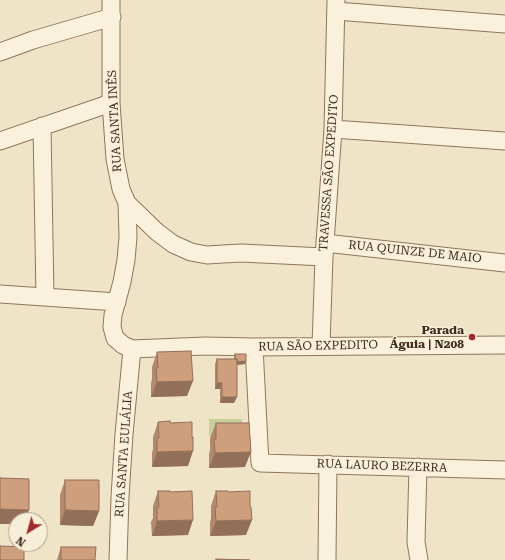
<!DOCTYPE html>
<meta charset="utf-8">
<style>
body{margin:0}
#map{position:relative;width:505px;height:560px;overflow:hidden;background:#f0e4c8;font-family:"Roboto Serif",serif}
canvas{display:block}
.north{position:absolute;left:8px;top:512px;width:40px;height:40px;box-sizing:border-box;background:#f7eed8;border:1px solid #ada18e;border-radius:50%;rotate:217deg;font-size:11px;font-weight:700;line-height:16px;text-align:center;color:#3d2e20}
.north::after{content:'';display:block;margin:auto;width:14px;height:18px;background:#9e2a2b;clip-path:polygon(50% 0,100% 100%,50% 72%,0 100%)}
</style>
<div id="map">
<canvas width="505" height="560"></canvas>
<div class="north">N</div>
</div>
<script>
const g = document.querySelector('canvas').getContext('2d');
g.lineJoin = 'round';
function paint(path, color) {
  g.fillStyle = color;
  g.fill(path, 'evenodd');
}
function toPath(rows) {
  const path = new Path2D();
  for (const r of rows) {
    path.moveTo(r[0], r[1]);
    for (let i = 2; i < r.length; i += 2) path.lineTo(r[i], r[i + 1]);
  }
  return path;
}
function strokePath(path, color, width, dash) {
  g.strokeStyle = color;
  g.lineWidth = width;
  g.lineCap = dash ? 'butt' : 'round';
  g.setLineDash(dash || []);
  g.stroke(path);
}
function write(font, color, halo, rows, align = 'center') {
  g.font = font + ' "Roboto Serif",serif';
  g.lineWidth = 3;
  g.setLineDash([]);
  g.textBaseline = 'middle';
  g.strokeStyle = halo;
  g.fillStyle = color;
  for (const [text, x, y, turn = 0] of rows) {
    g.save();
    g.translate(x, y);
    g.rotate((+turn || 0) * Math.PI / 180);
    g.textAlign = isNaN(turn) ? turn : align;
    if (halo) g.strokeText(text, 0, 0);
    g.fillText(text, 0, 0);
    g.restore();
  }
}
const green = toPath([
 [209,419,242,419,242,436,209,436]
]);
const minor = toPath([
 [111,0,111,103,115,159,121,189,127,203,128,237,126,260,122,282,113,315,112,327,115,338,123,345,132,349,205,346,254,347,505,345],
 [336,11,505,24],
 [0,52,33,40,112,17],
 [42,126,45,297],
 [333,129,505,141],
 [0,141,111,103],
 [127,203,157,232,173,244,191,252,207,255,223,254,241,253,324,257],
 [325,243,505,263],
 [0,294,117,302],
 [321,346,324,257,333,129,336,0],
 [254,347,260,463,505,470],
 [418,467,416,542,419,560],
 [118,560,120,497,124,434,132,349],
 [327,560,328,464]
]);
const wall = toPath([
 [157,352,187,396,151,397,151,383,152,379,152,367],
 [235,354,246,361,245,364,237,365,234,403,220,403,220,389,215,389,215,364,217,359,234,359,234,357],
 [158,422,170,423,188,466,152,467,152,453,153,449,153,437],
 [216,423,245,467,209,468,209,454,210,450,210,438],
 [65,480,99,511,93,526,60,525,60,495],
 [158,491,188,535,152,536,151,522,153,518,153,506],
 [216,491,228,492,246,535,210,536,210,522,211,518,211,506],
 [61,547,95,560,57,560]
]);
const shadedWall = toPath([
 [246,361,245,364,234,365,235,362],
 [193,381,187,396,151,397,157,382],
 [217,383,222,383,220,389,215,389],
 [222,397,237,397,234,403,220,403],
 [193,451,188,466,152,467,157,452],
 [251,452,245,467,209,468,215,453],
 [0,509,29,510,25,520,16,520,16,524,0,524],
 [65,510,99,511,93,526,60,525],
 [193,520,188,535,152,536,157,521],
 [252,520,246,535,210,536,216,521]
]);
const building = toPath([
 [191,351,193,381,157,382,156,368,158,368,157,352,191,351],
 [235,354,246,354,246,361,237,362,237,359,235,359,235,354],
 [217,359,237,359,237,397,222,397,222,383,217,383,217,359],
 [170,421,170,423,192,422,192,437,193,437,193,451,157,452,157,438,159,438,158,422,170,421],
 [216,423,249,423,250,438,251,452,215,453,214,439,216,439,216,423],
 [0,478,29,479,29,510,0,509,0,478],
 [65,480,99,480,99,511,65,510,65,480],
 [158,491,170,491,170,492,192,491,193,520,157,521,157,507,159,507,158,491],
 [216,491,228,491,228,492,250,491,250,507,251,507,252,520,216,521,215,507,217,507,216,491],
 [0,546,24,547,24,560,0,560,0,546],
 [61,547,96,547,95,560,61,560,61,547],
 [216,559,250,560,216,560,216,559]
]);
const markers = [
 [472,337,4,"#9e2a2b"]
];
const streetNames = [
 ["RUA SANTA INÊS",115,121,-93],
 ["TRAVESSA SÃO EXPEDITO",329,173,-86],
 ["RUA QUINZE DE MAIO",415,252,6],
 ["RUA SÃO EXPEDITO",318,346,-1],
 ["RUA SANTA EULÁLIA",124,454,-86],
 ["RUA LAURO BEZERRA",382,466,2]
];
const poiNames = [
 ["Parada",464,330],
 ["Águia | N208",464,344]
];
paint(green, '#c9cf9b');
strokePath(minor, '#8d765c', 19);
strokePath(minor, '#faf1dc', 17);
paint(wall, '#b2896c');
paint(shadedWall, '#916f58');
paint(building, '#cf9f7d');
strokePath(building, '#916f58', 1);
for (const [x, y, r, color] of markers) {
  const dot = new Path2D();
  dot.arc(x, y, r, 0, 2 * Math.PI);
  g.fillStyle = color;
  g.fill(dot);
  strokePath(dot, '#f7eed8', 1.5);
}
write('12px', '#3d2e20', '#f7eed8', streetNames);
write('bold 12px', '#3d2e20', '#f7eed8', poiNames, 'right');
</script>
